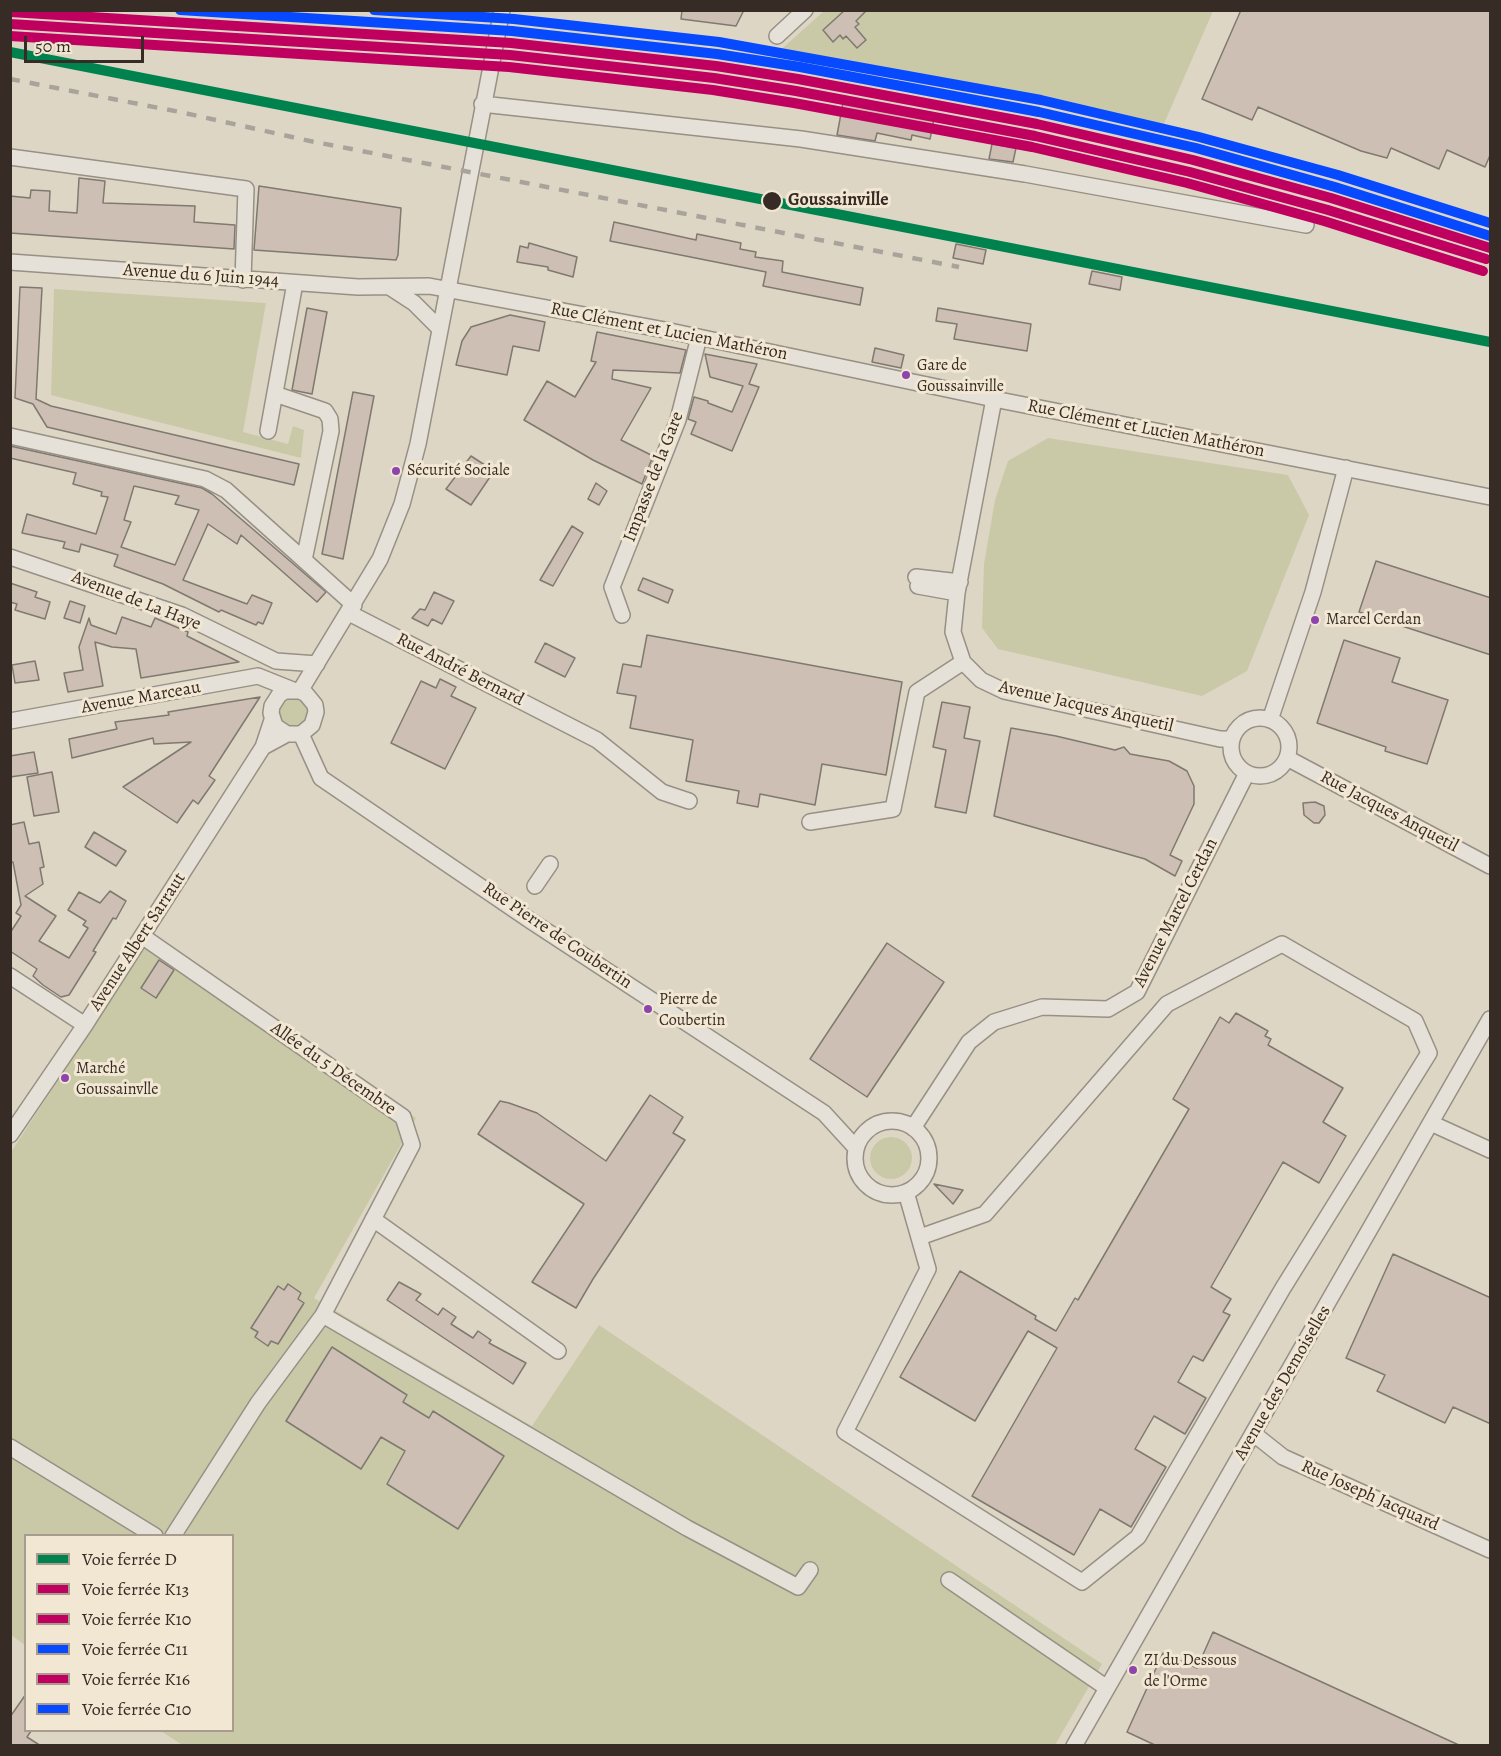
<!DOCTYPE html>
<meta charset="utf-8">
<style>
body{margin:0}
#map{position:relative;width:1501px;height:1756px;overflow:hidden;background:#ded6c4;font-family:Alegreya,serif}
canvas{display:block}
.frame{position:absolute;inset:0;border:12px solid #372b25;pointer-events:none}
.legend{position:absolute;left:24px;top:1534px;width:210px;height:198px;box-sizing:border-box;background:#f1e7d2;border:2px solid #a79c8d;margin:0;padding:8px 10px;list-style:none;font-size:18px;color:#372b25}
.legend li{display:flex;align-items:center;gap:12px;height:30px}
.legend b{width:30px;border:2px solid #a79c8d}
.scale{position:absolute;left:24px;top:36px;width:120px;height:27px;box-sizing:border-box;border:3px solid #372b25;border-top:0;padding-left:8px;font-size:18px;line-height:21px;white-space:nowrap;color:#372b25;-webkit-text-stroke:4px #f1e7d2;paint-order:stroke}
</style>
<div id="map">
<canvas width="1501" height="1756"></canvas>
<div class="frame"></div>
<ul class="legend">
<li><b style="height:8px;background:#00824e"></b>Voie ferrée D</li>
<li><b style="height:8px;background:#bf005f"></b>Voie ferrée K13</li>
<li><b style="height:8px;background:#bf005f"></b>Voie ferrée K10</li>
<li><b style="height:8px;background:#0749ff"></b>Voie ferrée C11</li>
<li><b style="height:8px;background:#bf005f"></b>Voie ferrée K16</li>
<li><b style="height:8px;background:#0749ff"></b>Voie ferrée C10</li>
</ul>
<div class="scale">50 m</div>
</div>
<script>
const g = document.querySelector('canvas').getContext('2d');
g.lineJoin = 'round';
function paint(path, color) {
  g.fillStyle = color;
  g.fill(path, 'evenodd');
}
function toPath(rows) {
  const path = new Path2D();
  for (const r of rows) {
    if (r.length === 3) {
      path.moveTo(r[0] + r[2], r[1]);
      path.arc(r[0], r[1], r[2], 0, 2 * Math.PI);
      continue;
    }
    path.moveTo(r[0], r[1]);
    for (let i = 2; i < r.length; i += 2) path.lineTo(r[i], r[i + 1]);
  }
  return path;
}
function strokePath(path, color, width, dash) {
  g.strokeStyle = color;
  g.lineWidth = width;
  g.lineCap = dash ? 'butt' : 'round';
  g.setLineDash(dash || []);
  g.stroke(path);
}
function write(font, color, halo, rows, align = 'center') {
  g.font = font + ' Alegreya,serif';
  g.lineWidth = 6;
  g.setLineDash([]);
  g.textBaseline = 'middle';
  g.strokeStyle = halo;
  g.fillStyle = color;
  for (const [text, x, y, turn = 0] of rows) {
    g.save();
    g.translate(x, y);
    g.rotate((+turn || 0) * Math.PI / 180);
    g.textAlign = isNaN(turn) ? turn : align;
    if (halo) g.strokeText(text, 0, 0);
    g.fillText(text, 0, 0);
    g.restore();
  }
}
const green = toPath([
 [824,11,1213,11,1163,126,776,54],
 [54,289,266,303,243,432,288,444,293,426,304,430,301,458,51,395],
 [1048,438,1288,475,1309,515,1247,671,1202,696,998,649,982,628,984,564,995,500,1008,461],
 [294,713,14],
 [152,937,416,1118,314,1298,532,1426,599,1325,1102,1664,1055,1745,184,1746,161,1731,232,1730,232,1536,26,1536,25,1645,11,1635,11,1152],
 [891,1158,21]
]);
const building = toPath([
 [682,10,744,10,736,26,681,19,682,10],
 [845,10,867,10,856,21,859,24,855,27,866,40,857,48,846,36,843,39,840,35,833,42,823,30,845,10],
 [1241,10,1491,10,1491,153,1485,167,1447,150,1439,169,1391,148,1387,158,1361,151,1258,107,1252,120,1202,99,1241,10],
 [843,103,934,119,930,139,912,135,911,140,877,133,875,141,837,135,843,103],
 [992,144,1016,148,1013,162,989,159,992,144],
 [79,178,105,181,103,203,195,206,194,222,235,225,234,249,10,233,10,196,30,198,31,190,50,191,49,211,77,213,79,178],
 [259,186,401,208,398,255,396,260,254,250,259,186],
 [614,222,696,240,697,234,741,243,740,249,756,252,755,257,783,261,782,272,863,288,860,305,763,286,766,272,610,241,614,222],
 [529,243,577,257,573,277,548,270,548,267,517,262,520,246,528,248,529,243],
 [956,244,986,250,983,264,953,258,956,244],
 [1092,271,1122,277,1120,290,1089,284,1092,271],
 [20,287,42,288,36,399,51,406,299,464,294,485,47,427,33,404,15,398,20,287],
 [307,308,327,312,312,394,292,390,307,308],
 [938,308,1031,324,1027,351,954,339,957,324,936,321,938,308],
 [510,315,545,322,539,351,513,346,507,375,456,365,462,341,471,327,510,315],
 [597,332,686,350,680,373,613,370,612,379,651,388,621,440,653,456,642,484,593,460,524,420,547,381,575,397,596,362,591,361,597,332],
 [875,348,904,355,901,368,872,362,875,348],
 [705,354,757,364,749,384,759,387,732,451,691,434,696,422,688,419,694,397,708,401,708,403,732,412,743,386,710,377,705,354],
 [353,392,374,396,343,559,322,554,353,392],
 [10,446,202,488,212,494,326,592,317,602,241,535,237,544,208,524,183,580,247,604,252,595,272,603,263,624,258,622,256,625,221,610,219,612,163,584,114,566,118,555,81,544,79,552,63,548,65,542,22,533,27,514,96,534,108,497,101,496,102,492,73,484,76,473,10,458,10,446],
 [134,486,179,496,175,504,199,510,175,565,121,547,131,522,124,520,134,486],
 [471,456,494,471,471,505,446,489,471,456],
 [596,483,607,491,599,505,588,499,596,483],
 [572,526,583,533,553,586,540,580,572,526],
 [1376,561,1491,598,1491,655,1359,612,1376,561],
 [643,578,673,590,668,603,638,590,643,578],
 [10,583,37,592,35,597,50,602,45,619,15,610,17,604,10,602,10,583],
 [434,592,454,601,442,624,432,619,428,626,412,618,420,609,425,610,434,592],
 [70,601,85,606,80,623,64,618,70,601],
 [122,617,151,627,155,618,188,632,187,636,239,662,141,678,136,649,112,647,95,642,103,686,68,692,64,673,83,670,79,647,89,618,91,625,116,634,122,617],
 [647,635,902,682,886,775,822,764,815,805,760,794,758,807,737,803,739,791,686,781,693,740,630,728,636,696,617,693,623,664,641,667,647,635],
 [1344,640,1400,658,1392,682,1448,700,1427,764,1385,751,1386,747,1317,723,1344,640],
 [545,643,575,658,565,677,535,662,545,643],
 [35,661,39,680,15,683,12,665,35,661],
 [440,679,456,687,451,696,476,708,445,769,391,743,421,681,436,688,440,679],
 [260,697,209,776,215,780,198,804,193,800,177,823,123,787,191,742,154,744,153,738,72,758,69,739,117,729,115,722,169,715,168,712,260,697],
 [942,702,970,707,964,738,980,741,966,813,935,807,946,750,933,747,942,702],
 [1011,728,1056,736,1115,750,1124,747,1130,754,1169,761,1187,771,1194,786,1194,804,1170,855,1182,861,1175,876,1145,859,994,816,1011,728],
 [34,752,38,773,10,777,10,756,34,752],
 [52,772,59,812,34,816,27,777,52,772],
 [1315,802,1324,806,1325,815,1319,823,1314,823,1304,815,1303,803,1315,802],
 [24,822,29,844,39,842,44,867,40,868,43,884,25,896,56,916,39,941,69,958,88,928,83,925,86,921,68,910,79,892,100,903,110,891,126,901,116,919,113,918,93,951,96,952,69,995,61,997,43,985,33,976,37,969,10,951,10,933,21,916,16,913,21,905,13,862,10,862,10,825,24,822],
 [94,832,126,851,116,866,85,847,94,832],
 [887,943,944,982,867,1097,810,1059,887,943],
 [159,960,174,970,156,998,141,988,159,960],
 [1236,1013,1268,1031,1265,1036,1271,1039,1268,1045,1343,1088,1323,1122,1346,1136,1319,1183,1283,1162,1211,1287,1231,1299,1223,1312,1230,1315,1203,1361,1193,1356,1178,1382,1206,1398,1185,1434,1154,1416,1135,1449,1166,1467,1131,1527,1100,1509,1074,1555,972,1496,1057,1348,1028,1331,975,1421,900,1377,960,1271,1036,1316,1035,1319,1056,1331,1075,1298,1078,1300,1189,1109,1173,1099,1220,1017,1229,1023,1236,1013],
 [650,1095,683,1117,673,1133,685,1140,593,1279,576,1308,532,1282,584,1204,478,1134,500,1101,509,1103,537,1113,606,1161,650,1095],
 [934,1184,963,1190,953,1204,934,1184],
 [1393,1254,1491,1298,1491,1424,1453,1407,1445,1423,1377,1391,1385,1375,1346,1358,1393,1254],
 [399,1282,421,1294,416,1300,438,1315,443,1308,456,1317,451,1324,473,1338,478,1331,491,1340,489,1343,526,1363,513,1384,387,1300,399,1282],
 [288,1284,301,1293,298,1299,304,1303,278,1344,271,1341,268,1346,255,1337,258,1332,251,1328,278,1286,284,1290,288,1284],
 [332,1347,407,1395,403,1402,429,1418,433,1411,504,1456,458,1529,387,1484,405,1451,381,1437,361,1469,286,1421,332,1347],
 [1213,1632,1461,1746,1157,1746,1127,1732,1163,1653,1197,1668,1213,1632],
 [26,1694,26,1731,31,1731,27,1737,41,1746,10,1746,10,1717,26,1694]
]);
const minor = toPath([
 [777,36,805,10],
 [482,104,801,139,1025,174,1306,225],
 [10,157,246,189,243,280],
 [10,262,358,287,429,286,665,330,994,399,1490,497],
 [391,288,414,303,439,328],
 [994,399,957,593,953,632,963,662,981,680,1004,691,1220,739,1232,739],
 [268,431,295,283],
 [10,436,205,479,226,490,304,560,331,431,330,419,325,411,275,394],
 [10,557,182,615,276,661,317,664],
 [304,560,354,605],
 [916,577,960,582],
 [918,586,957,593],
 [349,613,597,740,662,792,689,801],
 [622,615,612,587,678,420,699,337],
 [300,691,380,559,402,504,418,444,502,10],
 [1260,747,29],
 [1270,720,1313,592,1346,468],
 [10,721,258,676,293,690],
 [301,734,321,778,531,921,824,1113,856,1148],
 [263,747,287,734,301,734,312,725,316,712,315,705,306,694,300,691,285,691,279,695,272,706,271,713,275,726,287,734],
 [1287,758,1490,866],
 [810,822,893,809,917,692,963,662],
 [535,886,550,864],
 [142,936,403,1117,412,1145,323,1315,258,1403,173,1536],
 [10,976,85,1025],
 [892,1158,37],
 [1433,1124,1490,1150],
 [913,1128,969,1042,994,1022,1042,1007,1108,1009,1137,992,1247,773],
 [10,1135,85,1025,263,747,272,720],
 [906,1192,928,1269,845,1432,1082,1582,1138,1537,1283,1288,1429,1053,1415,1021,1282,944,1167,1004,985,1214,920,1237],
 [373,1219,558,1351],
 [323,1315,687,1528,798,1587,810,1570],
 [1254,1434,1283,1457,1490,1550],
 [10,1447,155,1536],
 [949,1580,1107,1688],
 [1074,1746,1490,1019]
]);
const rail = toPath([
 [10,79,180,112,310,141,959,267]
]);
const rail1 = toPath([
 [10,52,1490,342]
]);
const rail2 = toPath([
 [10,12,511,43,716,66,798,79,1037,124,1193,160,1331,198,1490,248]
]);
const rail3 = toPath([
 [10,24,510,55,714,78,796,91,1035,136,1190,172,1328,210,1486,259]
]);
const rail4 = toPath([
 [180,10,512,31,717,54,800,67,1039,112,1196,148,1335,187,1490,236]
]);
const rail5 = toPath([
 [10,36,509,67,713,90,794,103,1032,147,1187,183,1324,221,1483,271]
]);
const rail6 = toPath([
 [374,10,514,19,719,42,1041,100,1199,137,1338,175,1490,223]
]);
const markers = [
 [772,201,10,"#372b25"],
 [906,375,5,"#8e44ad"],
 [396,471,5,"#8e44ad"],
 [1315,620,5,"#8e44ad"],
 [648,1009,5,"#8e44ad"],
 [65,1078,5,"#8e44ad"],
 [1133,1670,5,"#8e44ad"]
];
const busNames = [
 ["Gare de",917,366],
 ["Goussainville",917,387],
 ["Sécurité Sociale",407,471],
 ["Marcel Cerdan",1326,620],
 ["Pierre de",659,1000],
 ["Coubertin",659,1021],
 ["Marché",76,1069],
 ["Goussainvlle",76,1090],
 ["ZI du Dessous",1144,1661],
 ["de l'Orme",1144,1682]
];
const stopNames = [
 ["Goussainville",788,201]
];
const streetNames = [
 ["Avenue du 6 Juin 1944",201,276,4],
 ["Rue Clément et Lucien Mathéron",669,332,11],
 ["Rue Clément et Lucien Mathéron",1146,429,11],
 ["Impasse de la Gare",654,477,-69],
 ["Avenue de La Haye",136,601,21],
 ["Rue André Bernard",460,670,27],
 ["Avenue Marceau",141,698,-10],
 ["Avenue Jacques Anquetil",1086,707,13],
 ["Rue Jacques Anquetil",1389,812,28],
 ["Avenue Marcel Cerdan",1176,913,-63],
 ["Rue Pierre de Coubertin",557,936,34],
 ["Avenue Albert Sarraut",138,942,-57],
 ["Allée du 5 Décembre",333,1069,35],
 ["Avenue des Demoiselles",1283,1383,-60],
 ["Rue Joseph Jacquard",1370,1496,24]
];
paint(green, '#c9c9a7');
paint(building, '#cebfb4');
strokePath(building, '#7f7970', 1.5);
strokePath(minor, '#969085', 18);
strokePath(minor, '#e6e1d8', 15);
strokePath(rail, '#a8a49c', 4.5, [10, 10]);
strokePath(rail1, '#00824e', 10);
strokePath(rail2, '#bf005f', 10);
strokePath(rail3, '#bf005f', 10);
strokePath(rail4, '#0749ff', 10);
strokePath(rail5, '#bf005f', 10);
strokePath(rail6, '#0749ff', 10);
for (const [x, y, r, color] of markers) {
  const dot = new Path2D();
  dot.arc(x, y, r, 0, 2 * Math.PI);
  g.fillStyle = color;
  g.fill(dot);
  strokePath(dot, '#f1e7d2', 2);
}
write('16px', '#372b25', '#f1e7d2', busNames, 'left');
write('bold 18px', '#372b25', '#f1e7d2', stopNames, 'left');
write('18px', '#372b25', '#f1e7d2', streetNames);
</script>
